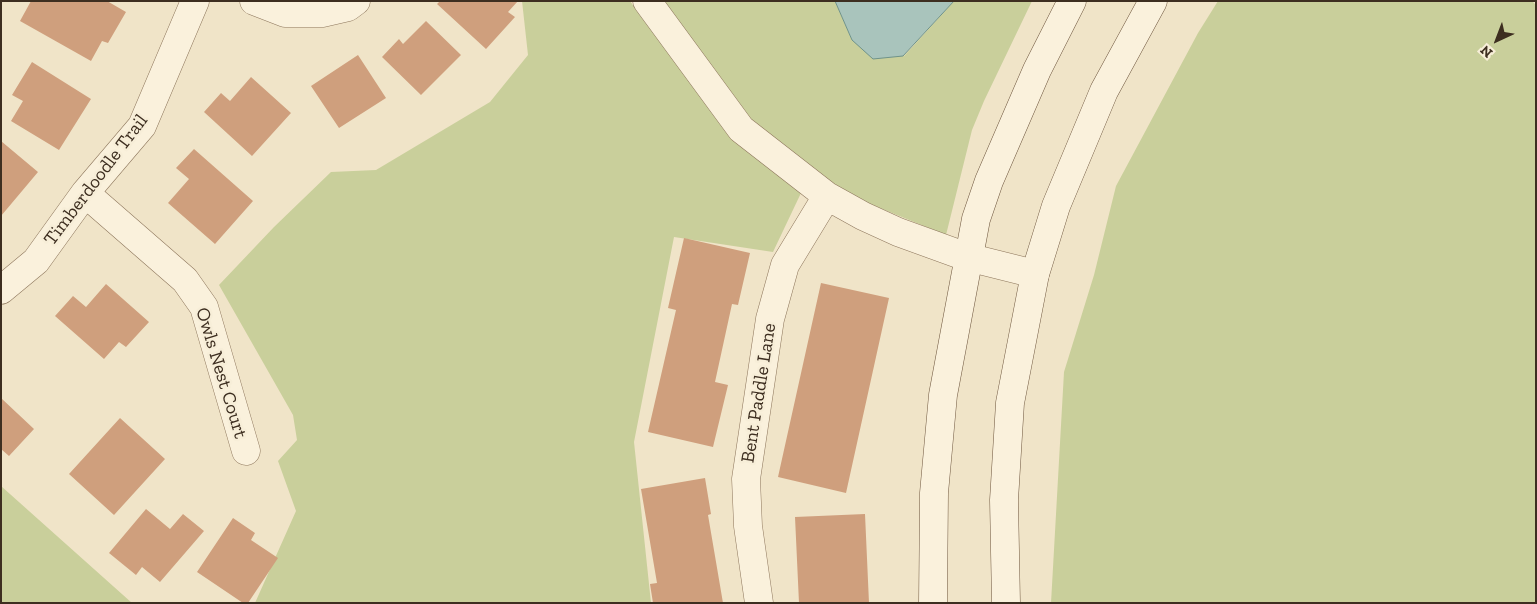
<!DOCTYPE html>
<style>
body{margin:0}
#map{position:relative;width:1537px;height:604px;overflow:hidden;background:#f0e4c8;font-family:"Zilla Slab",serif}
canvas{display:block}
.frame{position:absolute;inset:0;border:2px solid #3d2e20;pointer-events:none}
.north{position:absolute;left:1472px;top:15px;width:50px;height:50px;-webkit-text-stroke:4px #f7eed8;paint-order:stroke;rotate:223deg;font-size:14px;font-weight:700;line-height:20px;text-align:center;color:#3d2e20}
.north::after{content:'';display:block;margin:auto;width:18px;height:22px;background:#3d2e20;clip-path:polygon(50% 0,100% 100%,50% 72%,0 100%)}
</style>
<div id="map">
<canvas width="1537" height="604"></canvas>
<div class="frame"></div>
<div class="north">N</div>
</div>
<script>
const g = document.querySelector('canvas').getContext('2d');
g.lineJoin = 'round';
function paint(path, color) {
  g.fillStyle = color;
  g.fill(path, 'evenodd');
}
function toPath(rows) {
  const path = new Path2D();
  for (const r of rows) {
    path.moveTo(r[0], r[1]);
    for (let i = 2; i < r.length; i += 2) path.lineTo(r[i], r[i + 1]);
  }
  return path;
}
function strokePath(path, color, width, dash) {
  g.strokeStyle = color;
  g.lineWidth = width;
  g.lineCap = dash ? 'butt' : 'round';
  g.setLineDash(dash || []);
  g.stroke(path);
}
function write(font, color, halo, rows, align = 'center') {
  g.font = font + ' "Zilla Slab",serif';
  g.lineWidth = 5;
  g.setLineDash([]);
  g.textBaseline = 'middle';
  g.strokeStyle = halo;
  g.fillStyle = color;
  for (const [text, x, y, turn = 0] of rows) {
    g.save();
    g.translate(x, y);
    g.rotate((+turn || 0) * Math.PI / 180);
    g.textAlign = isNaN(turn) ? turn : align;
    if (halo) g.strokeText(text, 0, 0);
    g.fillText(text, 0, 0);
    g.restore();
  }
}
const green = toPath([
 [522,1,630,1,730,137,801,193,773,252,674,237,634,442,651,603,255,603,296,511,278,461,297,440,293,415,219,285,274,227,331,172,376,170,490,102,528,55],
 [664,1,835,1,852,40,904,56,954,1,1032,1,984,101,972,130,946,235,870,204,835,185,751,119],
 [1218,1,1532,1,1536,5,1536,603,1051,603,1064,372,1094,275,1116,186,1198,33],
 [1,486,132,603,1,603]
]);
const water = toPath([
 [835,1,954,1,903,56,873,59,852,40,835,1]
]);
const building = toPath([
 [31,1,107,1,126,12,108,43,102,41,91,61,20,21],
 [440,1,518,1,508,12,515,17,486,49,437,4],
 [426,21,461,55,421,95,382,57,399,39,403,44],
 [358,55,386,98,339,128,311,86],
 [32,62,91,99,59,150,11,121,23,101,12,95],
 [251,77,291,113,252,156,204,112,221,93,230,101],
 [1,141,38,172,1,216],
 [194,149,253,201,215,244,168,203,189,179,176,168],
 [684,238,750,253,738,305,732,304,715,382,728,385,713,447,648,432,676,310,668,308],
 [821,283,889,298,846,493,778,477],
 [106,284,149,322,126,347,119,342,104,359,55,316,73,296,86,307],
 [1,398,34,429,9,456,1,449],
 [120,418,165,459,114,515,69,474],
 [705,478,711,514,708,515,723,603,653,603,650,584,657,583,641,489],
 [146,509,170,529,183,514,204,531,160,582,142,567,136,575,109,553],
 [865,514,869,603,799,603,795,517],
 [233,518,255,533,251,540,278,558,248,603,243,603,197,572]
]);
const minor = toPath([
 [254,1,285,13,322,13,348,7,356,1],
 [647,1,741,129,827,196,863,216,898,232,967,257,1035,274],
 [85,193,185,280,204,307,246,451],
 [1,290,36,261,85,193,142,126,195,1],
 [759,603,748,526,746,479,770,319,785,265,827,196]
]);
const secondary = toPath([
 [933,603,934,493,943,395,976,219,989,181,1037,70,1072,1],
 [1006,603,1004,500,1010,403,1035,274,1056,206,1104,91,1153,1]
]);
const streetNames = [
 ["Timberdoodle Trail",96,180,-53],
 ["Owls Nest Court",221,373,73],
 ["Bent Paddle Lane",759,393,-81]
];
paint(green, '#c9cf9b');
paint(water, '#a9c4bc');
strokePath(water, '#6f938a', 1);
paint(building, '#cf9f7d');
strokePath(minor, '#8d765c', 29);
strokePath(secondary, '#6f573f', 29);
strokePath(minor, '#faf1dc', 28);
strokePath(secondary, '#faf1dc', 28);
write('19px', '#3d2e20', '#f7eed8', streetNames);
</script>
